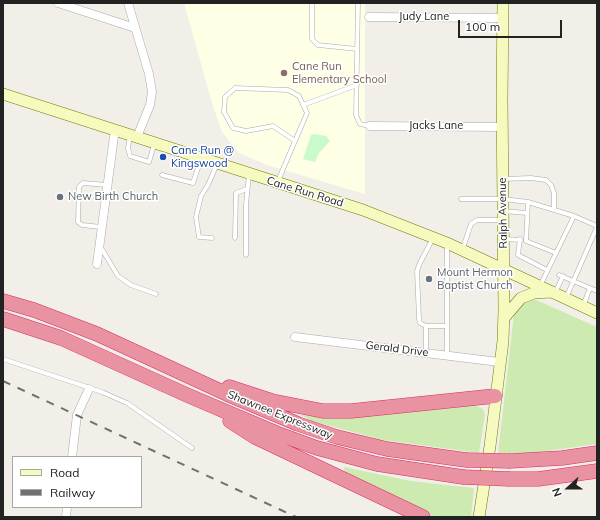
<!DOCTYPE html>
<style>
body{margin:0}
#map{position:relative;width:600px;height:520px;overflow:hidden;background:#f2efe9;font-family:Mulish,sans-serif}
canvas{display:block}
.frame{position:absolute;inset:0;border:4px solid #222;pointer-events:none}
.legend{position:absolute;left:12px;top:456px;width:130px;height:52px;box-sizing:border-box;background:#fff;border:1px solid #a7a7a7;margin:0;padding:5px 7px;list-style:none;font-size:12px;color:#222}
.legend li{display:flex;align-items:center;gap:8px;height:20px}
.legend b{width:20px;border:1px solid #a7a7a7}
.north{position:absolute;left:548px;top:468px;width:40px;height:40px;-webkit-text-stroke:3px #fff;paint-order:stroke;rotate:249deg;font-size:11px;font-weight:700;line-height:16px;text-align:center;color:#222}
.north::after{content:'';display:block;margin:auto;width:14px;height:18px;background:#222;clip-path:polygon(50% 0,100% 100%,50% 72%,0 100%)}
.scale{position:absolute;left:458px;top:20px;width:104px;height:18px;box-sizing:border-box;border:2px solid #222;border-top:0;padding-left:5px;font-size:12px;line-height:14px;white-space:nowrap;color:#222;-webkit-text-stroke:3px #fff;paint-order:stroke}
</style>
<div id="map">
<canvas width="600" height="520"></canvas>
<div class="frame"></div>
<ul class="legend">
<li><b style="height:5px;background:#f7fabf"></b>Road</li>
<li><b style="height:5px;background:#707070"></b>Railway</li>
</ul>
<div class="north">N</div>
<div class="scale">100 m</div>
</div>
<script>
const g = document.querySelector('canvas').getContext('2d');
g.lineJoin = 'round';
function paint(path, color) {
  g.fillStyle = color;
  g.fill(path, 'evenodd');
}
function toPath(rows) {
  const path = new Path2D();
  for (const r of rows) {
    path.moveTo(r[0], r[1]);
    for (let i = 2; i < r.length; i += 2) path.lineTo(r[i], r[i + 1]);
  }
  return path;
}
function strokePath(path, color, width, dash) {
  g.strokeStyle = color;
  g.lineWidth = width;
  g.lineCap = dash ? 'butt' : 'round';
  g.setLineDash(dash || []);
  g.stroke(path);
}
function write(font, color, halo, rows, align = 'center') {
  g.font = font + ' Mulish,sans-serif';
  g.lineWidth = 3;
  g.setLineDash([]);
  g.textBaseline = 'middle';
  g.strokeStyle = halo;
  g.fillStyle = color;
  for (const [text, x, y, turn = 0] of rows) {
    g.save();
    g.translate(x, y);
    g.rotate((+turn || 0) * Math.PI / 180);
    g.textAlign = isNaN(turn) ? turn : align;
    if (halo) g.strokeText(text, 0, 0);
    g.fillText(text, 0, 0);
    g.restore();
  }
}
const education = toPath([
 [184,3,365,3,365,194,267,165,239,153,222,132,212,103]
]);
const grass = toPath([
 [534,299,597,327,597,444,532,453,498,453,514,314,521,303],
 [474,405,483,409,485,415,479,453,383,440,312,421,301,415,323,416],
 [344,467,411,481,474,488,471,517,435,517,345,474]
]);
const park = toPath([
 [314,134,326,136,330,141,319,153,315,162,303,159,311,135]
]);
const lane = toPath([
 [312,3,312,39,318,45,357,49],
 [358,3,356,115,360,124,370,126],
 [303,105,357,85],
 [130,135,128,148,130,156,149,162,154,145],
 [162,175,193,183,201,159],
 [503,179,531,178,546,180,551,185,554,193,554,209],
 [278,181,295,141,307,113,299,96,288,90,235,88,225,97,224,112,233,128,246,131,273,126,295,141],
 [461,199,503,199,528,202],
 [503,211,527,213],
 [574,216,597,226],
 [101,227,82,225,78,222,79,187,83,183,107,185],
 [212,238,199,237,196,217,201,196,208,185,217,164],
 [235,238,236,193,247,189],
 [504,239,521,240],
 [520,239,518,255,547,270],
 [447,244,447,355],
 [100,246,118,276,131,285,156,294],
 [463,248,471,224,477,220,503,220],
 [246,255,246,205,249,175],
 [559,275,597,291],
 [540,286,574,216,528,202,526,241,556,253],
 [555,293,563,276],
 [566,298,597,227],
 [583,306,590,288],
 [426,326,420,323,419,319,417,271,420,263,433,238],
 [426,352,426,326,447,326],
 [3,359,102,392,127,403,192,448]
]);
const street = toPath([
 [58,3,135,28],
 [128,3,149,74,152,92,150,105,137,137],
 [369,17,503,18],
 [370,126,502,127],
 [97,264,115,129],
 [295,337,499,362],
 [72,457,77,415,89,389],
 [66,517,67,507]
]);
const secondary = toPath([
 [3,94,363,210,447,243,597,313],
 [504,318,521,298,534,293,551,292],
 [479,517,490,446,503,341,504,311,502,99,503,3]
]);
const highway = toPath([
 [3,301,34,310,97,334,227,394,298,424,337,437,387,449,466,460],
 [3,319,61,338,187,395,276,433,317,448,377,464,463,477],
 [229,387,272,401,323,411,351,411,495,396],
 [230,421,255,437,423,517],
 [510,461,562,458,597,453],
 [509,479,538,479,597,471]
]);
const rail = toPath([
 [3,381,296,517]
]);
const highwayBridge = toPath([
 [466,460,510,461],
 [463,477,509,479]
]);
const markers = [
 [284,73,4,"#8d6e63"],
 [163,157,4,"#1a4fb4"],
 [60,197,4,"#6b7280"],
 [429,279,4,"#6b7280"]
];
const streetNames = [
 ["Judy Lane",424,17],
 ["Jacks Lane",436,126],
 ["Cane Run Road",305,192,17],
 ["Ralph Avenue",503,213,-91],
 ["Gerald Drive",397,349,7],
 ["Shawnee Expressway",280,415,22]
];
const educationNames = [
 ["Cane Run",292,67],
 ["Elementary School",292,80]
];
const transitNames = [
 ["Cane Run @",171,151],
 ["Kingswood",171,164]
];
const worshipNames = [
 ["New Birth Church",68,197],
 ["Mount Hermon",437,273],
 ["Baptist Church",437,286]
];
paint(education, '#ffffe5');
paint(grass, '#cdebb0');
paint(park, '#c8facc');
strokePath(lane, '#a9a9a9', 5);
strokePath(street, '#a9a9a9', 9);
strokePath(secondary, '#707d05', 12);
strokePath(highway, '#dc2a67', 15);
strokePath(lane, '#fff', 4);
strokePath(street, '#fff', 8);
strokePath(secondary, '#f7fabf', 11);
strokePath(highway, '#e892a2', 14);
strokePath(rail, '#707070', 2, [8, 8]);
strokePath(highwayBridge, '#dc2a67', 15, []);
strokePath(highwayBridge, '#e892a2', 14);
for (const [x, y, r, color] of markers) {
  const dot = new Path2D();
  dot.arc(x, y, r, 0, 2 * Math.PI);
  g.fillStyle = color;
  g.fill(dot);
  strokePath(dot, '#fff', 1.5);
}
write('11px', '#222', '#fff', streetNames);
write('11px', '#785e54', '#fff', educationNames, 'left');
write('11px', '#164399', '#fff', transitNames, 'left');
write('11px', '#5b616d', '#fff', worshipNames, 'left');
</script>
